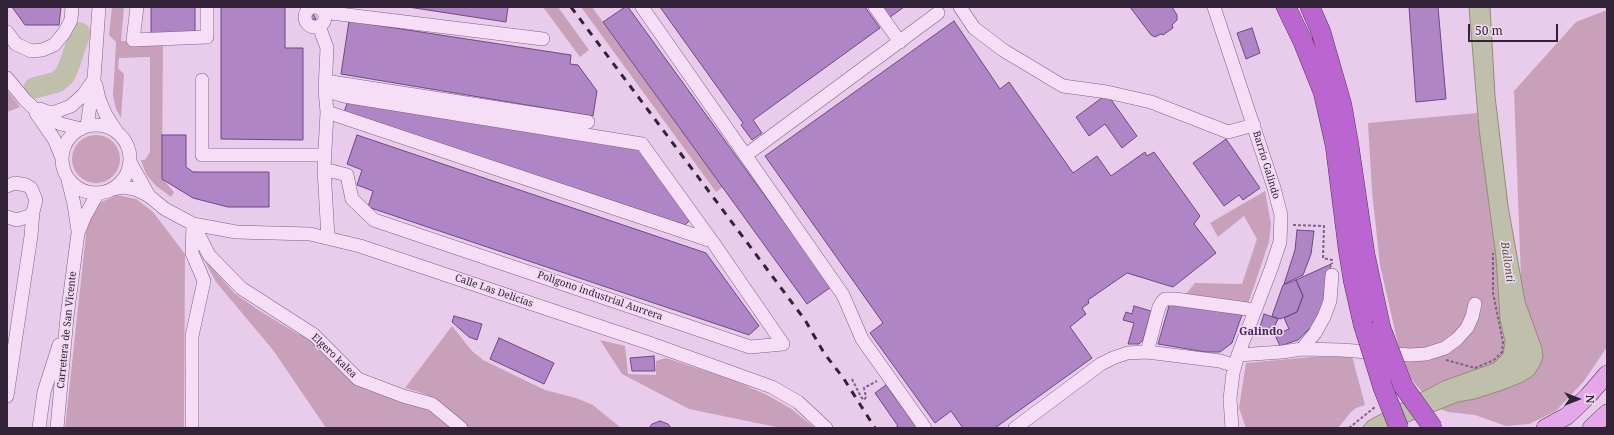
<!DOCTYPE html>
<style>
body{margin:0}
#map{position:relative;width:1614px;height:435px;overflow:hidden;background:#e9cbeb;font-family:"Noto Serif",serif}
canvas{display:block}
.frame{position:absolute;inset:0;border:8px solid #332339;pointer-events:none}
.north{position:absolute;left:1558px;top:379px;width:40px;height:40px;-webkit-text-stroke:3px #f2daf3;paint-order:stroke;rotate:90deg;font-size:11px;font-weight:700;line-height:16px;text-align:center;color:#332339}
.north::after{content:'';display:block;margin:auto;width:14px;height:18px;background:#332339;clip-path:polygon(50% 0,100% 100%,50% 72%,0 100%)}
.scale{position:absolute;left:1468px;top:24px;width:90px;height:18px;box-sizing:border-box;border:2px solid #332339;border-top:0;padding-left:5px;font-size:12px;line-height:14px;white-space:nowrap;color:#332339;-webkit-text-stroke:3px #f2daf3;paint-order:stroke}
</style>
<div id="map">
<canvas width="1614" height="435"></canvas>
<div class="frame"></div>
<div class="north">N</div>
<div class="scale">50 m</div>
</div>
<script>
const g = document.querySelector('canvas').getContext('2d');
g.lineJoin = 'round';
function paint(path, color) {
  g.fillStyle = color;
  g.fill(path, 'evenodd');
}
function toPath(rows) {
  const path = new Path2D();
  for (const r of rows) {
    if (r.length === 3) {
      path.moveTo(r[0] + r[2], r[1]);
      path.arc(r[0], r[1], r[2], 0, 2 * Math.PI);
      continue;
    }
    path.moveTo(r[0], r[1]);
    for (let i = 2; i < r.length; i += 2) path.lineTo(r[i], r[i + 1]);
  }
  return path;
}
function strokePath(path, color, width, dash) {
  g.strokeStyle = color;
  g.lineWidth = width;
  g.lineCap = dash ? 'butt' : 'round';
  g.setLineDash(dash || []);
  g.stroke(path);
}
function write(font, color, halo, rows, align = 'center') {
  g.font = font + ' "Noto Serif",serif';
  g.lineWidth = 3;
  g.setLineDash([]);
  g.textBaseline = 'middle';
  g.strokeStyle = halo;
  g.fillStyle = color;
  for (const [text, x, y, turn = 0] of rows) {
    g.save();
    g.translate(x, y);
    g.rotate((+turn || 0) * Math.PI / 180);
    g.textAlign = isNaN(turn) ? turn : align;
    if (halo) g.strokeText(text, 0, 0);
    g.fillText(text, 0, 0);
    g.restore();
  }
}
const green = toPath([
 [112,7,124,7,121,41,163,42,162,178,174,192,171,197,155,185,146,174,141,160,145,160,150,152,150,57,119,58,118,68,124,74,121,118,116,109,113,96,116,42,109,35],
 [543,7,558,7,589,50,580,57],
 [581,7,592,7,723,187,716,192],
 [1607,10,1607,347,1584,381,1556,411,1529,424,1506,426,1475,415,1448,412,1435,407,1532,341,1521,278,1514,91,1576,22],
 [7,90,20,107,7,112],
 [1477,113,1496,257,1500,319,1505,348,1503,354,1494,363,1443,381,1422,392,1411,379,1398,344,1380,265,1372,191,1368,123],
 [96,159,24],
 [1265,191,1271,224,1269,242,1248,304,1185,295,1195,283,1242,284,1257,239,1244,216,1218,237,1210,223],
 [117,195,136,199,153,212,185,254,184,428,65,428,87,225,97,204],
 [202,256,234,293,260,311,298,334,313,340,348,376,423,405,453,428,326,428,273,350,216,282],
 [452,326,472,351,483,360,545,390,576,398,593,405,621,428,467,428,455,415,436,399,419,392,405,388],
 [600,340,625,346,628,374,656,375,656,361,666,358,733,380,767,395,790,408,815,428,781,428,689,409,622,374],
 [1352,356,1365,405,1356,408,1351,412,1338,428,1246,428,1239,408,1246,363,1311,357]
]);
const water = toPath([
 [1469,7,1490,7,1495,96,1508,206,1525,301,1542,348,1543,357,1540,365,1534,375,1523,382,1503,390,1475,399,1458,402,1393,428,1362,428,1368,421,1422,392,1443,381,1494,363,1503,354,1505,342,1500,319,1496,257,1479,129,1469,7]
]);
const river = toPath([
 [34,88,57,82,65,75,70,63,80,33]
]);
const building = toPath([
 [12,7,61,7,59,25,25,25,12,7],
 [151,7,195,7,195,34,151,34,151,7],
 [221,7,285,7,285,48,303,48,303,140,221,139,221,7],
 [408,7,508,7,506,22,408,7],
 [625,7,628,7,831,287,807,304,603,22,625,7],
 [660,7,865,7,880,28,753,120,762,133,752,140,741,125,743,123,660,7],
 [877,7,904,7,886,20,877,7],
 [1130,7,1172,7,1177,15,1177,20,1172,25,1173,28,1163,35,1161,34,1155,37,1151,35,1130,7],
 [1409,7,1438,7,1446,99,1416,102,1409,7],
 [313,13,316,19,311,21,309,15,313,13],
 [349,21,571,55,570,64,578,65,597,91,593,116,341,74,349,21],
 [954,21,1000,89,1009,82,1073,173,1097,156,1111,176,1145,152,1147,156,1154,152,1200,216,1194,224,1216,253,1173,287,1127,273,1088,300,1089,303,1082,308,1086,314,1070,327,1092,358,995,428,963,428,951,411,935,423,870,333,883,323,765,156,954,21],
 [1252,28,1260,53,1246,59,1237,33,1252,28],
 [1107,94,1137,136,1122,148,1105,124,1089,136,1076,117,1107,94],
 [348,101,628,145,643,151,692,218,685,225,344,112,348,101],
 [162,135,186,135,186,167,193,172,269,172,269,207,228,207,193,198,162,179,162,135],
 [357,135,706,253,759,326,749,335,368,207,373,191,357,185,362,170,347,164,357,135],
 [1226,139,1260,188,1243,200,1239,195,1224,206,1193,163,1226,139],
 [1297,230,1314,231,1311,254,1303,275,1284,284,1295,250,1297,230],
 [1331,264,1329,290,1316,322,1298,340,1280,346,1275,335,1289,329,1284,318,1297,312,1303,296,1296,280,1331,264],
 [1296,280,1303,296,1297,312,1280,319,1272,316,1283,285,1296,280],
 [1177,304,1242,315,1232,343,1220,352,1206,352,1158,344,1169,306,1177,304],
 [1134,306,1151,311,1143,340,1139,344,1128,344,1134,323,1123,320,1126,312,1132,314,1134,306],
 [1264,314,1278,319,1274,328,1267,332,1259,330,1264,314],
 [454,316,482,324,477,340,469,337,452,322,454,316],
 [499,338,554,363,544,384,490,359,499,338],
 [654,356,655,371,632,371,630,358,654,356],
 [886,385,917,428,895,428,898,426,875,393,886,385],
 [660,421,668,424,671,428,649,428,652,424,660,421]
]);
const path = toPath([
 [1293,225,1324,226,1323,258,1332,260,1332,264],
 [1446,360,1475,368,1494,360,1502,352,1503,342,1493,293,1493,253],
 [852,379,861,397,864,400,866,397,864,388,877,381],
 [1349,428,1375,407]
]);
const minor = toPath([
 [137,7,133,40,207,37,207,7],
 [642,7,843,295,862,339,925,428],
 [875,7,900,42],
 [960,7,974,28,1003,50,1063,86,1107,92,1151,102,1228,132,1254,125],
 [1214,7,1274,188,1281,215,1280,242,1271,269,1238,355,1233,373,1230,399,1232,428],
 [315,17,10],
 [323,12,543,39],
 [319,26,327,48,325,90,327,112,324,169,328,238],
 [7,32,16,44,31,51,42,50,54,45,64,33,71,20,72,7],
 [7,78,25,100,41,115,61,124,81,129],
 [202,80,202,155,325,155],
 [325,81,588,122],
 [96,85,99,99,106,115,117,132],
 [325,90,344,96,642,144,712,241],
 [40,109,47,112,55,112,71,106,83,95,93,81],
 [36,113,54,139,62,158],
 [96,159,34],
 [87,126,94,79,99,7],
 [746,155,938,13],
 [130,162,149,196],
 [324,169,347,175,352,199,374,220,750,347,783,344,712,241,327,112],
 [68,180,74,204,78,231],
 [7,186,15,183,26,185,31,188,36,200,33,212,29,216,17,220,7,217],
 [112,189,123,187,135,189,149,196,165,209,193,224,236,232,310,234,360,246,646,342,772,387,798,402,826,428],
 [193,224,209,255,241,288,314,335,358,379,403,396,432,404,461,428],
 [1302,349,1341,350,1410,355,1426,354,1445,348,1457,339,1467,328,1472,317,1475,304],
 [1147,352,1159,307,1162,302,1165,299,1175,299,1255,310],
 [1238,355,1282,352,1302,349,1315,333,1324,317,1330,301,1332,275],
 [7,396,31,236,33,212],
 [39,428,44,392,59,345],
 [57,428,67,317,78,233,85,216,98,193],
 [192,428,192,336,204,281,192,253,193,226],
 [1015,428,1101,364,1113,358,1127,353,1147,352,1220,361,1235,366]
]);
const major = toPath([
 [1545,428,1567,416,1588,396,1607,374],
 [1591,428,1607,413]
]);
const highway = toPath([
 [1286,7,1303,42,1323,92,1335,145,1348,249,1353,280,1363,324],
 [1310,7,1321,32,1342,105,1349,145,1365,254,1381,328]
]);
const rail = toPath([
 [571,7,805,320,824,353,844,379,875,428]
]);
const highwayBridge = toPath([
 [1363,324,1383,388,1399,428],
 [1381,328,1403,386,1433,428]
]);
const streetNames = [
 ["Barrio Galindo",1266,165,73],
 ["Calle Las Delicias",494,291,19],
 ["Poligono industrial Aurrera",600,296,19],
 ["Carretera de San Vicente",67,330,-84],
 ["Elgero kalea",334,356,44]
];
const waterNames = [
 ["Ballonti",1507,262,82]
];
const neighbourhoodNames = [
 ["Galindo",1261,332]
];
paint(green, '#c9a0ba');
paint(water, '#c0bfab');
strokePath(water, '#8e8e72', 1);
strokePath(river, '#c0bfab', 21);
paint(building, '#af85c5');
strokePath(building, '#6e4983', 1);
strokePath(minor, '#7e6187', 14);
strokePath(major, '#4b3455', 18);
strokePath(highway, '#4b3455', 20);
strokePath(path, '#7e6187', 2, [3, 2]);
strokePath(minor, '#f5def6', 13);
strokePath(major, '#e4a8e9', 17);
strokePath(highway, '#bb66d0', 19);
strokePath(rail, '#332339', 3, [7, 7]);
strokePath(highwayBridge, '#4b3455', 20, []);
strokePath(highwayBridge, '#bb66d0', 19);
write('10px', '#332339', '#f2daf3', streetNames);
write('italic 11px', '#515734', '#f2daf3', waterNames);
write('bold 11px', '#412661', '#f2daf3', neighbourhoodNames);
</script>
